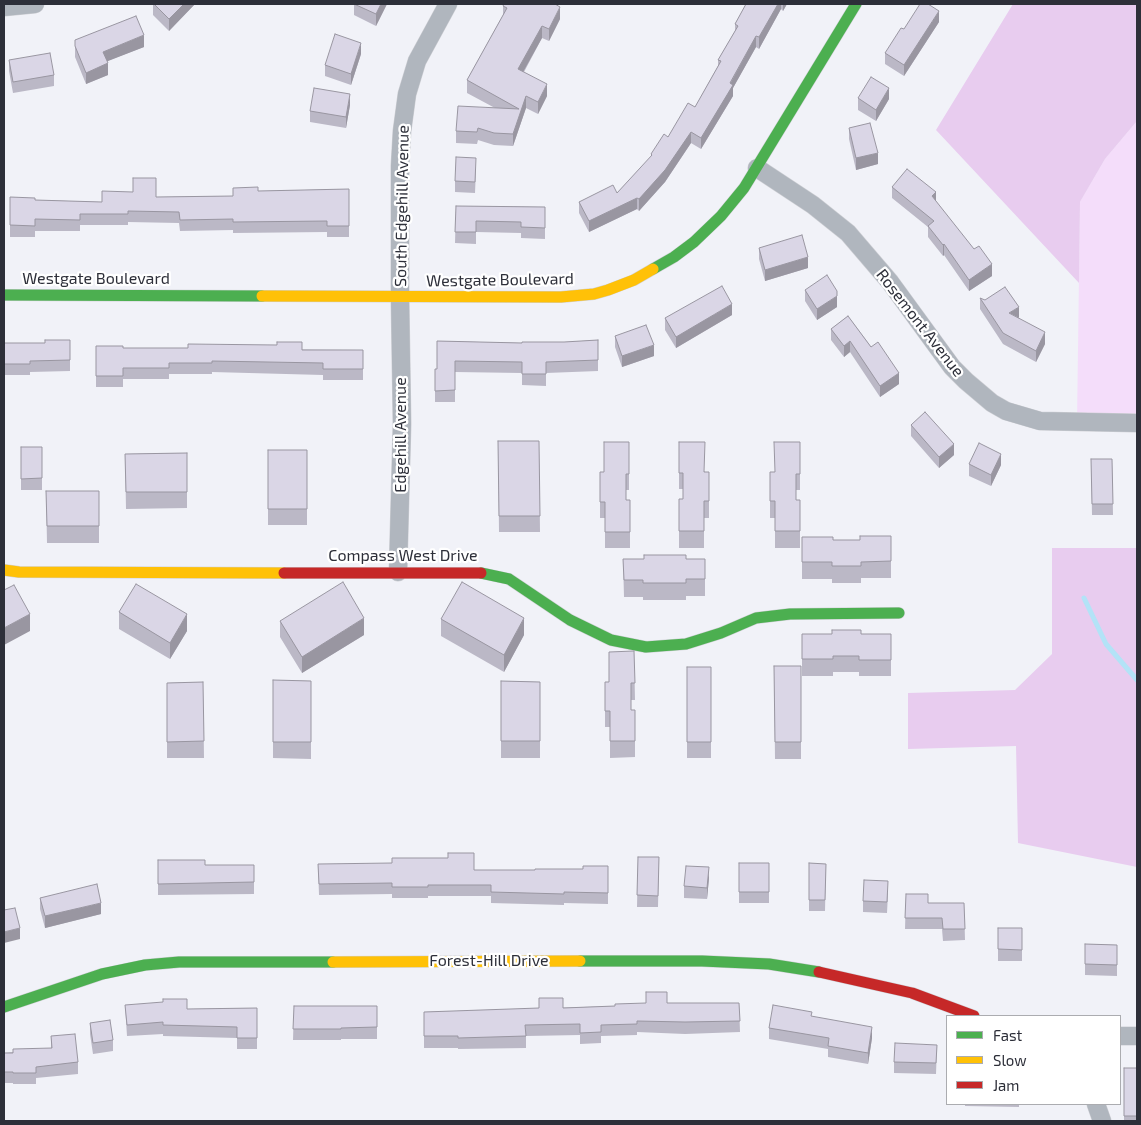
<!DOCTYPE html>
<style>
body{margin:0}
#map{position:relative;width:1141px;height:1125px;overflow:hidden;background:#f1f2f8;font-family:"Exo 2",sans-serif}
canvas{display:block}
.frame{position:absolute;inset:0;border:5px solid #2d2f39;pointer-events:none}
.legend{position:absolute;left:946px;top:1015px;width:175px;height:90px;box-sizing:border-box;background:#fff;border:1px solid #abacb0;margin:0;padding:6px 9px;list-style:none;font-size:15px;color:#2d2f39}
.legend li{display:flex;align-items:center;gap:10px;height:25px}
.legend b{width:25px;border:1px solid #abacb0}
</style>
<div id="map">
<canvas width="1141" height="1125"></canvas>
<div class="frame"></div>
<ul class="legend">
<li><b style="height:6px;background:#4caf50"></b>Fast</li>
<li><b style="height:6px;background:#ffc107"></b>Slow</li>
<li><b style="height:6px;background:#c62828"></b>Jam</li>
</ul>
</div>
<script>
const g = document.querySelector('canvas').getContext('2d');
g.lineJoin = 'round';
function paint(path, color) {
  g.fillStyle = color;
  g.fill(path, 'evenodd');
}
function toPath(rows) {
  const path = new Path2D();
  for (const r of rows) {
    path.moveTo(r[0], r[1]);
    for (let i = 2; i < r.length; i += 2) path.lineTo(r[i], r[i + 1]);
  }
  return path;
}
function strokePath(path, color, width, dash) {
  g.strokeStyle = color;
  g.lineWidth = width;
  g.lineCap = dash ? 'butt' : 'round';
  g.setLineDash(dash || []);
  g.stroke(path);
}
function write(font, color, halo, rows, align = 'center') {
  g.font = font + ' "Exo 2",sans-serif';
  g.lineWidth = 4.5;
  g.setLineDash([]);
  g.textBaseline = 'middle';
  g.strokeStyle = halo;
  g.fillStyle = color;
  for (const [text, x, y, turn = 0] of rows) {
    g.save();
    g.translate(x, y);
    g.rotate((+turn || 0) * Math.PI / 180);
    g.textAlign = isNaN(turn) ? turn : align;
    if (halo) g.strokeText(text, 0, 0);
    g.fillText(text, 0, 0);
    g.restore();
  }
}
const green = toPath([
 [1137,121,1137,423,1077,422,1080,202,1105,159]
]);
const forest = toPath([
 [1013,4,1137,4,1137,121,1105,159,1080,202,1079,283,936,130],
 [1052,548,1137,548,1137,867,1018,843,1016,746,908,749,908,693,1015,690,1052,654]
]);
const stream = toPath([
 [1084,598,1106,644,1137,680]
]);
const street = toPath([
 [4,7,35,4],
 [757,168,813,205,848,233,890,282,952,367,966,381,992,403,1006,411,1040,421,1137,423],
 [398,572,402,424,400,297,400,166,402,131,407,94,417,61,448,4],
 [1120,1036,1137,1036],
 [1096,1104,1102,1121]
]);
const fast = toPath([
 [653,269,674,257,694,242,721,216,744,188,856,4],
 [4,295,262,296],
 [481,573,509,579,570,620,611,640,646,647,686,644,721,633,756,618,790,614,899,613],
 [580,961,702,961,769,964,819,972],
 [4,1007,102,974,145,965,179,962,333,962]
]);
const slow = toPath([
 [262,296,561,297,594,294,608,290,634,280,653,269],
 [4,570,19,572,284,573],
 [333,962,580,961]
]);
const jam = toPath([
 [284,573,481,573],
 [819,972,912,993,974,1016]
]);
const wall = toPath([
 [153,4,195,4,169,31,153,15],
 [354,4,387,4,376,26,354,15],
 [746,4,787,4,783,11,781,9,759,49,756,47,733,88,733,96,701,149,691,143,665,182,639,211,637,209,589,232,579,213,579,202,617,193,651,157,651,154,668,137,695,107,718,66,718,60,735,31,735,24],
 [503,6,560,19,549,41,542,38,524,72,547,96,538,114,526,108,513,146,494,145,478,140,477,144,456,143,456,131,495,108,467,93,467,80,503,15],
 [939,22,904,76,885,64,885,53,904,29],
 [75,40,144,47,107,61,108,75,86,84,75,57],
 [361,54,351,85,325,76,325,65],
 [9,60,54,75,54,86,13,93,9,71],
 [858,98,889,99,876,121,858,110],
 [350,105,346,128,310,122,310,111],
 [849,128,878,164,856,170,849,139],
 [476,169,475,193,455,192,455,181],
 [892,187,936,201,992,276,969,291,944,255,943,256,928,237,928,227,892,198],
 [349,189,349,237,327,237,327,232,233,233,233,230,180,231,179,223,128,222,128,225,80,225,80,231,35,231,35,237,10,237,10,197,35,200,102,202,156,197,233,196,258,191],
 [456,206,545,207,545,239,521,238,521,233,476,232,476,244,455,243],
 [759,248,808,268,765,281,759,259],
 [805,290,837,307,817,320,805,301],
 [980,298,1019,318,1045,344,1036,362,1003,344,980,309],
 [732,315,676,348,665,330,665,318],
 [848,316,899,384,880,397,850,352,844,357,831,340,831,329],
 [615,336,654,356,622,367,615,347],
 [70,340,70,371,30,372,30,375,4,375,4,343,45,343],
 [598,340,598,371,546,373,546,386,522,385,522,373,455,372,455,402,435,402,435,369,437,369,437,341,522,343,564,342],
 [96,346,123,348,363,350,363,380,323,380,323,375,212,372,212,374,169,374,169,379,123,379,123,387,96,387],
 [911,425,954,455,939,468,911,436],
 [498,441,539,441,540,532,499,532],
 [629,442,629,490,626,490,626,500,630,500,630,548,605,548,605,518,600,518,600,472,604,472],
 [679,442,705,472,709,472,709,518,704,518,704,548,679,548,679,499,683,499,683,489,679,489],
 [800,442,800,490,796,490,796,500,800,500,800,548,775,548,775,518,770,518,770,472,775,472],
 [21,447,42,447,42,490,21,490],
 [268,450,307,450,307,525,268,525],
 [187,453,187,508,126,509,125,454],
 [1091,459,1112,459,1113,515,1092,515],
 [969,464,1001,465,991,486,969,476],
 [46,491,99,491,99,543,47,543],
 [891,536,891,578,861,578,861,583,832,583,832,579,802,579,802,537,833,540,860,540],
 [623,559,705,559,705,596,686,596,686,600,643,600,643,597,624,597],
 [119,612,187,631,170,659,119,629],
 [441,619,524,635,504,672,441,636],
 [280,621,364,635,302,673,280,637],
 [802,634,891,634,891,676,859,676,859,672,833,672,833,676,802,676],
 [634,651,635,700,631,700,631,710,635,710,635,757,610,758,610,727,605,727,605,698,609,682],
 [774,666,801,666,801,759,775,759],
 [687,667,711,667,711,758,687,758],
 [273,680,311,681,311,759,273,758],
 [501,681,540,682,540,758,501,758],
 [203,682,204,758,167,758,167,683],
 [638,857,659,857,658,907,637,907],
 [158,860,205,865,254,865,254,894,158,895],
 [739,863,769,863,769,903,739,903],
 [809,863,826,864,825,911,809,911],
 [318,864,474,870,535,870,583,869,608,866,608,904,564,903,564,905,491,903,491,896,428,896,428,898,392,898,392,894,319,895],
 [709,878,707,899,684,898,684,886],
 [888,893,887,913,863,912,863,901],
 [906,894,928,903,964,903,965,940,943,941,942,929,905,929],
 [40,898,101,914,45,928,40,909],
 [998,928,1022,928,1022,961,998,961],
 [1085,944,1117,945,1117,976,1085,975],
 [667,1003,739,1003,740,1032,685,1034,637,1032,637,1035,601,1036,601,1043,580,1044,580,1035,526,1036,526,1048,458,1049,458,1048,424,1048,424,1012,615,1006],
 [125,1005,187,1009,257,1008,257,1049,237,1049,237,1038,163,1036,163,1034,127,1036],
 [294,1006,377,1006,377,1039,341,1039,341,1040,293,1040],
 [812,1017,872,1038,868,1064,828,1057,828,1049,769,1039,769,1028],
 [90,1023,113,1040,113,1051,93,1054,90,1034],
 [51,1036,78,1062,78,1074,36,1078,36,1084,13,1084,13,1083,4,1083,4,1053,51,1048],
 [937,1045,936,1074,894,1073,894,1062],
 [1124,1068,1137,1068,1137,1121,1124,1121],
 [965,1104,1019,1104,1019,1107,965,1106]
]);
const shadedWall = toPath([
 [184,4,195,4,169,31,169,19],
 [381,4,387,4,376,26,376,14],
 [778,4,781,4,781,9,759,49,759,37],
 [783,4,787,4,783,11],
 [560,7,560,19,549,41,549,29],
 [939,11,939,22,904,76,904,65],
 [542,26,542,38,518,81,518,69],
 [144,35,144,47,103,63,103,52],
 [756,36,756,47,733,88,733,96,701,149,701,138],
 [361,43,361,54,351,85,351,74],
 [108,63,108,75,86,84,86,73],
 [547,84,547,96,538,114,538,102],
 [889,88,889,99,876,121,876,110],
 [350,94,350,105,346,128,346,117],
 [526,96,526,108,513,146,513,134],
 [691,132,691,143,665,182,639,211,639,199],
 [878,153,878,164,856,170,856,158],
 [936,192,936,203,932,196],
 [637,198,637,209,589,232,589,221],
 [944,244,944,255,943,256,943,245],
 [808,257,808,268,765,281,765,270],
 [992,264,992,276,969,291,969,280],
 [837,296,837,307,817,320,817,309],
 [732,304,732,315,676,348,676,337],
 [1019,307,1019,318,1009,313],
 [1045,332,1045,344,1036,362,1036,351],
 [850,341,850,352,844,357,844,346],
 [654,345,654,356,622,367,622,356],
 [899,373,899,384,880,397,880,386],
 [954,444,954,455,939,468,939,457],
 [1001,454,1001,465,991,486,991,475],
 [30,614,30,631,4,645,4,628],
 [187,614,187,631,170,659,170,643],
 [364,618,364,635,302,673,302,657],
 [524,618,524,635,504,672,504,655],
 [709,867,709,878,707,899,707,888],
 [101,903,101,914,45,928,45,916],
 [20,928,20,939,4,943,4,932],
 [872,1027,872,1038,868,1064,868,1053]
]);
const building = toPath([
 [154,4,184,4,169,19,154,4],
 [354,4,381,4,376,14,354,4],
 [504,4,555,4,560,7,549,29,542,26,518,69,547,84,538,102,526,96,513,134,494,133,478,128,477,132,456,131,458,106,519,109,467,80,507,8,503,6,504,4],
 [746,4,778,4,759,37,756,36,730,83,733,85,701,138,691,132,665,170,639,199,637,198,589,221,579,202,613,185,617,193,652,155,651,154,664,134,668,137,688,103,695,107,721,61,718,60,738,26,735,24,746,4],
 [920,4,928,4,939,11,904,65,885,53,901,28,904,29,920,4],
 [136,16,144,35,103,52,108,63,86,73,75,46,75,40,136,16],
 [335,34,361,43,351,74,325,65,335,34],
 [50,53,54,75,13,82,9,60,50,53],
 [871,77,889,88,876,110,858,98,871,77],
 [314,88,350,94,346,117,310,111,314,88],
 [870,123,878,153,856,158,849,128,870,123],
 [456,157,476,158,475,182,455,181,456,157],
 [907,169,936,192,932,196,974,249,979,246,992,264,969,280,944,244,943,245,928,226,934,221,892,187,907,169],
 [133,178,156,178,156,197,233,196,233,188,258,187,258,191,349,189,349,226,327,226,327,221,233,222,233,219,180,220,179,212,128,211,128,214,80,214,80,220,35,219,35,226,10,225,10,197,35,198,35,200,102,202,102,191,133,192,133,178],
 [456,206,545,207,545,228,521,227,521,222,476,221,476,232,455,232,456,206],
 [802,235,808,257,765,270,759,248,802,235],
 [827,275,837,291,837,296,817,309,805,290,827,275],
 [722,286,732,304,676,337,665,318,722,286],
 [1005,287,1019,307,1009,313,1045,332,1036,351,1003,333,980,298,985,300,1005,287],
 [848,316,871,347,878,342,899,373,880,386,850,341,844,346,831,329,848,316],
 [646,325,654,345,622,356,615,336,646,325],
 [45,340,70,340,70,360,30,361,30,364,4,364,4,343,45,343,45,340],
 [598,340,598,360,546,362,546,374,522,374,522,362,455,361,455,390,435,391,435,369,437,369,437,341,522,343,522,342,564,342,598,340],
 [277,342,302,342,302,350,363,350,363,369,323,369,323,363,212,361,212,363,169,363,169,368,123,368,123,376,96,376,96,346,123,346,123,348,188,348,188,344,277,345,277,342],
 [925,412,954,444,939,457,911,425,925,412],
 [498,441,539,441,540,516,499,516,498,441],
 [604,442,629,442,629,474,626,474,626,500,630,500,630,532,605,532,605,502,600,502,600,472,604,472,604,442],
 [679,442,705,442,704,472,709,472,709,501,704,501,704,531,679,531,679,499,683,499,683,473,679,473,679,442],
 [774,442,800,442,800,474,796,474,796,500,800,500,800,531,775,531,775,501,770,501,770,472,775,472,774,442],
 [979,443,1001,454,991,475,969,464,979,443],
 [21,447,42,447,42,478,21,479,21,447],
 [268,450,307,450,307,509,268,509,268,450],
 [187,453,187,492,126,492,125,454,187,453],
 [1091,459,1112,459,1113,504,1092,504,1091,459],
 [46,491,99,491,99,526,47,526,46,491],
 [860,536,891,536,891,561,861,562,861,566,832,566,832,562,802,562,802,537,833,537,833,540,860,540,860,536],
 [644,555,686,555,686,559,705,559,705,579,686,579,686,583,643,583,643,580,624,580,623,559,644,559,644,555],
 [343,582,364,618,302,657,280,621,343,582],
 [462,582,524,618,504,655,441,619,462,582],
 [136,584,187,614,170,643,119,612,136,584],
 [14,585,30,614,4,628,4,590,14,585],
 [832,630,861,630,861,634,891,634,891,660,859,660,859,656,833,656,833,659,802,659,802,634,832,634,832,630],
 [634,651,635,683,631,683,631,710,635,710,635,741,610,741,610,711,605,711,605,682,609,682,609,652,634,651],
 [774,666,801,666,801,742,775,742,774,666],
 [687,667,711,667,711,742,687,742,687,667],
 [273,680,311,681,311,742,273,742,273,680],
 [501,681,540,682,540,741,501,741,501,681],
 [203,682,204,741,167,742,167,683,203,682],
 [448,853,474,853,474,870,535,870,535,869,583,869,583,866,608,866,608,893,564,892,564,894,491,892,491,885,428,885,428,887,392,887,392,883,319,884,318,864,392,863,392,858,448,858,448,853],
 [638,857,659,857,658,896,637,895,638,857],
 [158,860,205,860,205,865,254,865,254,882,158,884,158,860],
 [739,863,769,863,769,892,739,892,739,863],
 [809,863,826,864,825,900,809,900,809,863],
 [686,866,709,867,707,888,684,886,686,866],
 [864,880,888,881,887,902,863,901,864,880],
 [97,884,101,903,45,916,40,898,97,884],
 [906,894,928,894,928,903,964,903,965,929,943,929,942,918,905,918,906,894],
 [15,908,20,928,4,932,4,910,15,908],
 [998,928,1022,928,1022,950,998,949,998,928],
 [1085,944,1117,945,1117,965,1085,964,1085,944],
 [646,992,667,992,667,1003,739,1003,740,1021,685,1022,637,1021,637,1024,601,1025,601,1032,580,1033,580,1024,525,1025,526,1036,458,1038,458,1036,424,1036,424,1012,539,1008,539,998,563,998,563,1008,615,1006,615,1004,646,1003,646,992],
 [163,999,187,999,187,1009,257,1008,257,1038,237,1038,237,1027,163,1025,163,1022,127,1025,125,1005,163,1002,163,999],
 [773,1005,812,1012,811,1016,872,1027,868,1053,828,1046,829,1038,769,1028,773,1005],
 [294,1006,377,1006,377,1027,341,1028,341,1029,293,1029,294,1006],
 [110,1020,113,1040,93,1043,90,1023,110,1020],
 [75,1034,78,1062,36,1067,36,1073,13,1073,13,1072,4,1072,4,1053,13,1053,13,1049,52,1048,51,1036,75,1034],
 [895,1043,937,1045,936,1063,894,1062,895,1043],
 [1124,1068,1137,1068,1137,1116,1124,1116,1124,1068]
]);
const streetNames = [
 ["South Edgehill Avenue",402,206,-89],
 ["Westgate Boulevard",96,279],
 ["Westgate Boulevard",500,280,-1],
 ["Rosemont Avenue",920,323,52],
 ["Edgehill Avenue",401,435,-90],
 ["Compass West Drive",403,556],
 ["Forest-Hill Drive",489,961]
];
paint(green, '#f4ddfa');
paint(forest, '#e8ccef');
strokePath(stream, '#b3e3f7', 5);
strokePath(street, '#cfd0d5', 19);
strokePath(fast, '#cfd0d5', 12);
strokePath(slow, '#cfd0d5', 12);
strokePath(jam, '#cfd0d5', 12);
strokePath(street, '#b0b6be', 18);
strokePath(fast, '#4caf50', 11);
strokePath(slow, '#ffc107', 11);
strokePath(jam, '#c62828', 11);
paint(wall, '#bbb8c6');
paint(shadedWall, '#9996a1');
paint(building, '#dad6e6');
strokePath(building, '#9996a1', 1);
write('16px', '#2d2f39', '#fff', streetNames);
</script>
